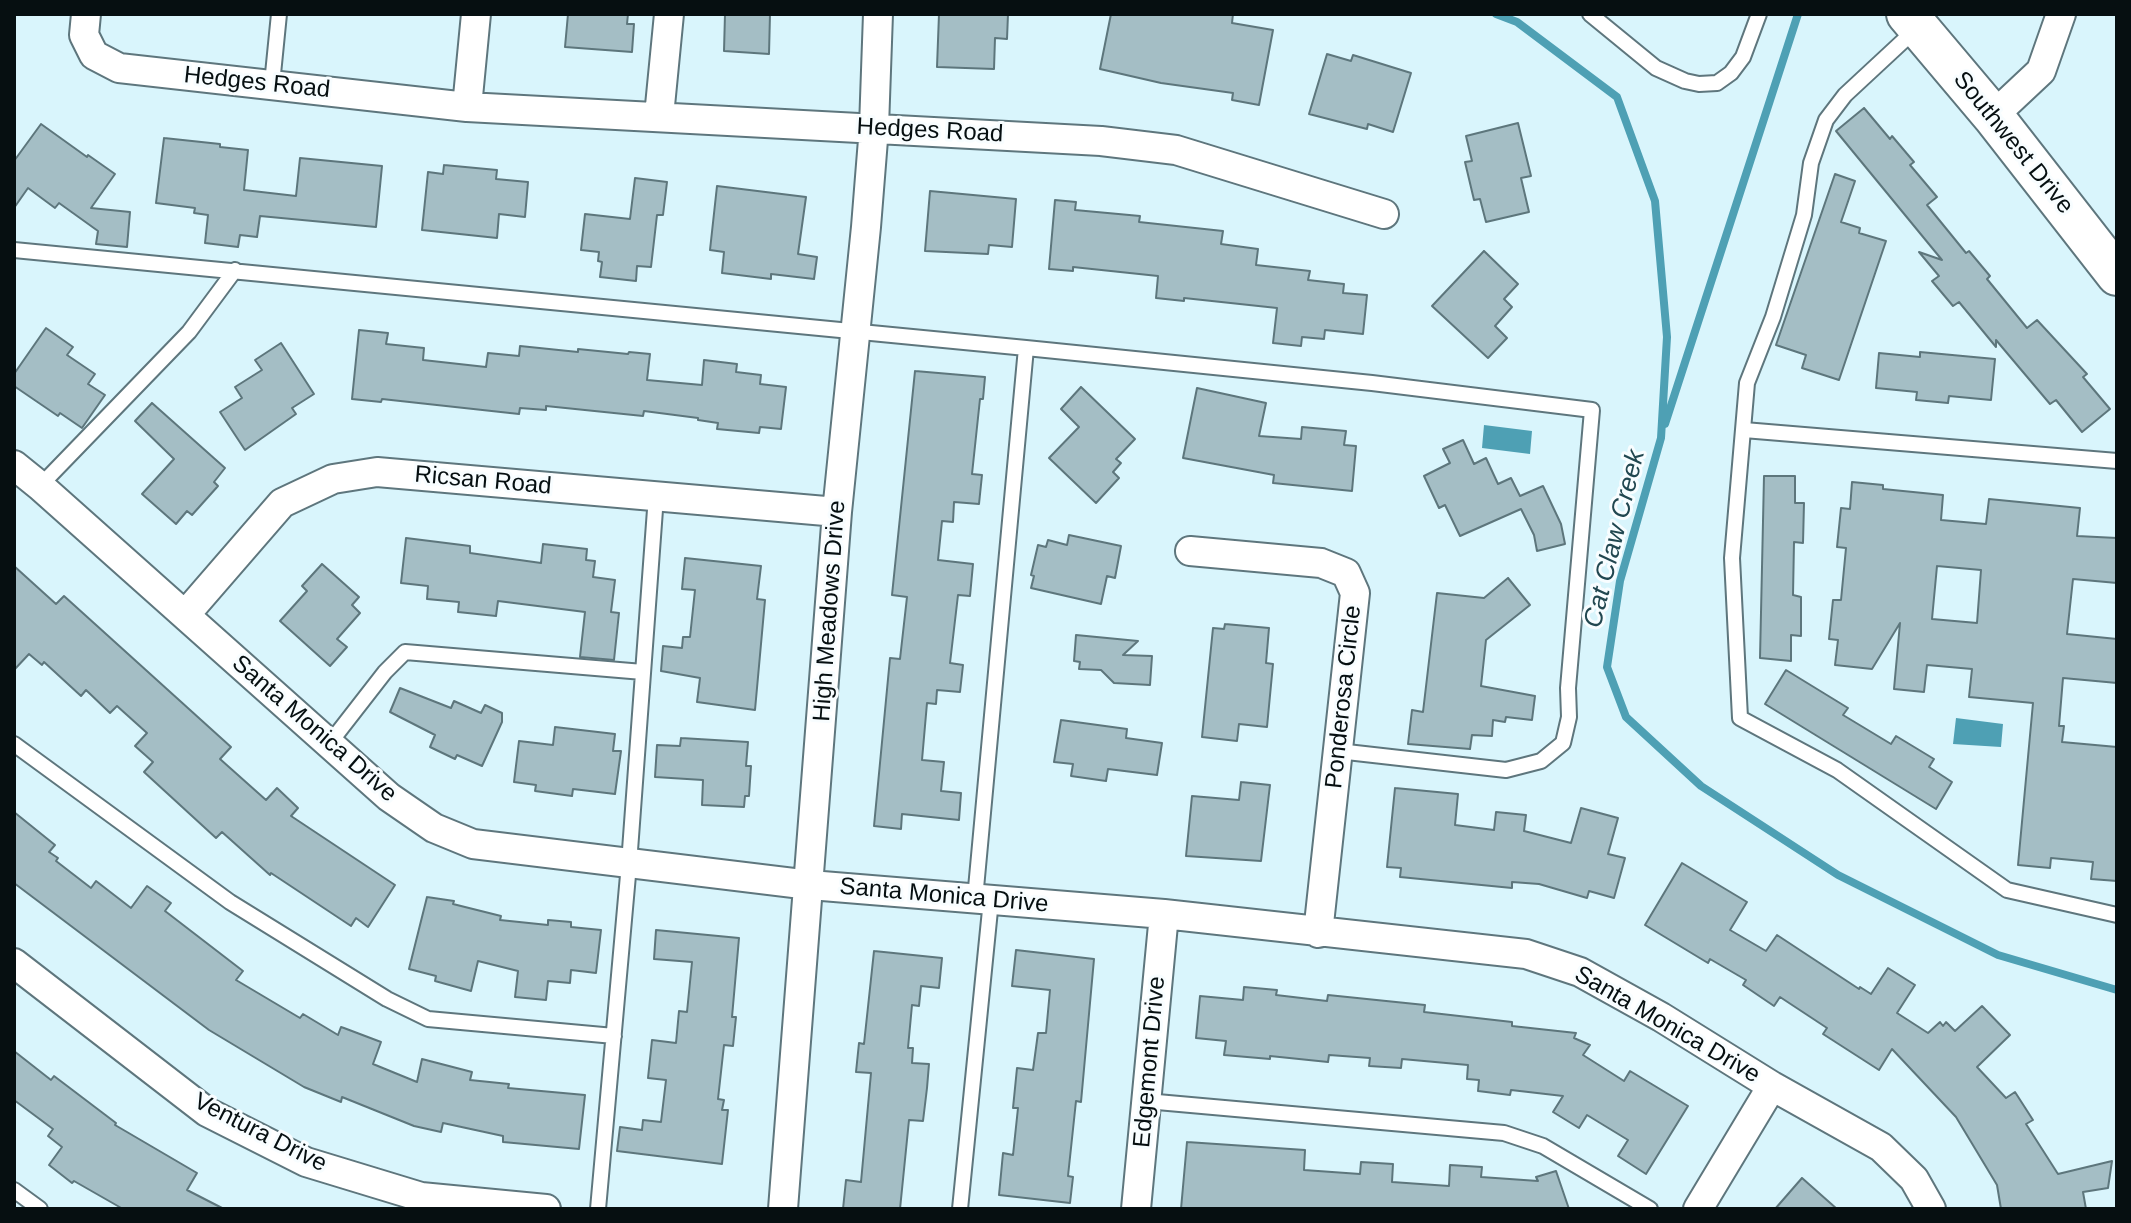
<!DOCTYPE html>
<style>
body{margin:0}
#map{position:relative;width:2131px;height:1223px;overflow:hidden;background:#d9f5fc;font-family:Helvetica,sans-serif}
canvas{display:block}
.frame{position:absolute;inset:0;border:16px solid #060f11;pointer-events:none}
</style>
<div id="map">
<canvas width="2131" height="1223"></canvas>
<div class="frame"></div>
</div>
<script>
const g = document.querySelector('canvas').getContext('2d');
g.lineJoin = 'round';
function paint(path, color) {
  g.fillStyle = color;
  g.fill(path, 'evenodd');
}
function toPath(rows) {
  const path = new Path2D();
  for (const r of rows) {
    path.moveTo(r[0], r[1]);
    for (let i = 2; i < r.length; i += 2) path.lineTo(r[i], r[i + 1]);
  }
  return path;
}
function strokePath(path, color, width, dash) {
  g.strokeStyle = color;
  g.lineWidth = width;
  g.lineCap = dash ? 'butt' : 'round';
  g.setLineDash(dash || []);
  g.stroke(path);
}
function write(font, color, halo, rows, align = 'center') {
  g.font = font + ' Helvetica,sans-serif';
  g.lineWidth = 6;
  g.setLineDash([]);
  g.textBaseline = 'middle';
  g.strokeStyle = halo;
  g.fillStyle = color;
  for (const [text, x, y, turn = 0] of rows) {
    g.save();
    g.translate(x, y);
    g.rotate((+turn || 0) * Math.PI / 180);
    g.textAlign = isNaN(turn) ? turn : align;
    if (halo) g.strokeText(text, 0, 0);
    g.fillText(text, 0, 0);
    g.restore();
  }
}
const water = toPath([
 [1484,425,1532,431,1530,454,1482,448],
 [1956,718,2003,724,2001,747,1953,744]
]);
const stream = toPath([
 [1496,14,1517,22,1617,97,1655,201,1667,337,1661,438,1620,581,1607,667,1626,717,1701,786,1838,875,1998,955,2117,990],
 [1665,424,1798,14]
]);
const building = toPath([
 [568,14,628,14,627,24,634,24,632,52,565,47,568,14],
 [725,14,770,14,769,54,724,51,725,14],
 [939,14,1008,14,1007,39,995,38,994,69,937,67,939,14],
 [1111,14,1233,14,1232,23,1273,30,1259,105,1232,100,1233,93,1161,83,1100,69,1111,14],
 [1327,54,1351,61,1353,55,1411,73,1393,132,1368,124,1367,129,1309,114,1327,54],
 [1864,108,1890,139,1892,136,1914,162,1910,165,1937,197,1927,205,1966,253,1969,251,1990,276,1987,279,2027,328,2037,320,2087,374,2083,377,2110,409,2082,432,2056,400,2050,404,1996,340,1996,347,1959,302,1953,306,1932,281,1939,276,1919,252,1942,260,1836,131,1864,108],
 [1518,123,1531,176,1521,178,1529,212,1486,222,1480,199,1474,200,1465,162,1472,161,1466,136,1518,123],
 [41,124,87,157,88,155,115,174,91,208,130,212,127,247,96,244,98,231,59,203,55,208,28,188,14,208,14,161,41,124],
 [164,138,220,144,220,147,248,150,244,190,296,196,300,158,382,166,376,227,260,216,257,237,240,235,238,247,205,243,208,215,194,213,195,208,156,203,164,138],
 [444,165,497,170,496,179,528,182,525,217,499,214,497,238,422,230,428,172,443,174,444,165],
 [1835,174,1855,181,1841,222,1860,228,1859,233,1886,241,1839,380,1802,368,1806,355,1776,345,1835,174],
 [635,178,667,182,663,215,657,215,651,267,637,266,636,281,600,277,602,262,598,261,599,252,581,250,585,214,630,219,635,178],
 [717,186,806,197,798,254,817,257,814,279,771,274,771,279,722,273,724,252,710,250,717,186],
 [930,191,1016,199,1012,247,989,245,988,254,925,251,930,191],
 [1055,200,1076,202,1075,210,1140,216,1139,222,1223,231,1221,244,1258,249,1256,265,1310,271,1308,280,1344,284,1343,293,1367,295,1363,334,1325,330,1324,339,1302,337,1301,346,1273,343,1277,308,1184,298,1184,301,1156,298,1158,276,1073,267,1073,271,1049,269,1055,200],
 [1484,251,1518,284,1504,299,1512,307,1495,326,1507,338,1488,358,1432,306,1484,251],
 [46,328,73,347,67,355,95,374,88,384,105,395,82,428,60,413,58,416,14,386,14,374,46,328],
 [359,330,388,333,386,344,424,348,423,360,486,367,488,353,519,356,520,346,578,352,578,349,628,354,629,352,650,354,647,380,702,385,704,360,737,364,736,372,761,375,760,384,786,387,781,429,760,427,759,433,717,429,718,423,698,420,698,418,644,411,643,416,546,406,546,410,520,408,519,414,382,399,381,402,352,399,359,330],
 [281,343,314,394,292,408,296,414,245,450,220,412,242,398,235,387,262,370,255,360,281,343],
 [1920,352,1995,359,1991,400,1949,396,1948,403,1916,400,1917,392,1876,388,1879,353,1920,357,1920,352],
 [915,371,985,377,983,399,980,399,972,474,982,475,979,504,954,502,953,522,942,521,938,560,973,564,970,596,958,595,950,663,963,665,960,692,937,690,936,704,927,703,922,760,944,762,941,791,961,793,959,820,902,814,901,829,874,826,890,658,900,659,907,597,892,595,915,371],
 [1081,387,1135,439,1116,459,1121,463,1113,472,1119,478,1096,503,1049,458,1079,427,1061,409,1081,387],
 [1197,388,1266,403,1259,436,1301,439,1302,427,1346,431,1344,445,1356,446,1352,491,1273,483,1274,475,1183,458,1197,388],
 [152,403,225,468,214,482,218,486,192,515,187,511,176,524,142,494,174,459,135,421,152,403],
 [1463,440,1474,464,1486,458,1498,484,1511,478,1520,496,1543,486,1561,524,1565,544,1537,551,1534,535,1521,509,1460,536,1445,505,1439,508,1424,476,1450,463,1443,449,1463,440],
 [1764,476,1795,476,1795,503,1804,503,1803,543,1794,542,1793,595,1801,597,1801,636,1791,635,1791,661,1760,658,1764,476],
 [1852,482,1883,485,1883,489,1943,495,1941,520,1986,524,1989,499,2080,508,2077,536,2117,538,2117,583,2073,579,2067,634,2117,639,2117,683,2063,678,2059,726,2064,726,2062,742,2117,747,2117,881,2091,879,2093,862,2051,858,2050,868,2018,865,2033,703,1969,697,1972,669,1927,665,1924,692,1894,689,1900,623,1872,669,1835,665,1838,640,1829,639,1833,600,1841,600,1846,548,1837,547,1841,508,1850,509,1852,482],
 [1937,566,1981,570,1977,623,1932,619,1937,566],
 [1069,535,1121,546,1115,578,1107,576,1101,604,1031,588,1034,576,1031,575,1038,545,1046,547,1048,540,1067,545,1069,535],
 [406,538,470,546,470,553,541,563,543,544,587,549,586,560,595,561,593,577,615,580,611,612,619,613,614,660,580,657,585,612,498,601,496,616,458,612,459,602,427,599,428,586,401,583,406,538],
 [685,558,761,566,757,599,765,600,755,710,697,702,700,678,661,671,663,646,682,648,683,637,690,637,695,590,682,589,685,558],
 [322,564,359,597,352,605,360,613,337,639,347,647,330,666,280,621,307,591,302,586,322,564],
 [14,566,56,604,64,596,231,747,220,759,266,800,277,788,298,808,291,816,395,885,368,927,356,918,351,926,271,873,270,875,222,832,216,838,144,772,153,762,135,746,147,733,117,706,110,713,86,690,81,696,44,662,42,665,29,654,14,670,14,566],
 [1508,578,1530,605,1486,640,1481,686,1535,696,1532,720,1506,717,1505,722,1493,720,1492,736,1472,735,1470,749,1408,744,1412,710,1423,712,1437,593,1484,598,1508,578],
 [1225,624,1269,628,1266,663,1273,664,1267,727,1239,724,1237,741,1202,737,1213,628,1224,629,1225,624],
 [1076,635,1138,641,1123,655,1152,656,1150,685,1114,683,1101,670,1079,669,1080,662,1074,661,1076,635],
 [1786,670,1848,708,1843,715,1891,744,1896,736,1934,759,1929,767,1952,782,1936,809,1765,704,1786,670],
 [400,688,451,708,454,701,481,713,485,705,502,713,502,722,482,766,457,755,455,759,430,747,435,735,390,712,400,688],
 [1061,720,1127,729,1126,738,1162,743,1157,775,1108,769,1106,781,1071,776,1073,764,1054,762,1061,720],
 [555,727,615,734,613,751,621,751,615,794,573,789,572,796,535,791,536,785,514,782,519,741,553,745,555,727],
 [681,738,748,742,746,766,751,766,749,796,745,796,744,807,702,805,703,780,655,777,657,745,680,746,681,738],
 [1241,782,1270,785,1261,861,1186,856,1192,796,1239,800,1241,782],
 [1395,788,1458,794,1455,825,1494,830,1496,812,1526,815,1524,831,1571,843,1581,808,1618,818,1608,854,1625,858,1614,898,1589,891,1587,898,1539,884,1512,882,1512,888,1400,877,1401,868,1387,867,1395,788],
 [14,812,55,845,49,852,58,858,56,861,91,888,96,881,131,908,147,886,171,903,165,911,243,971,236,980,300,1018,303,1014,338,1035,341,1027,344,1028,381,1042,373,1064,417,1082,422,1059,472,1072,470,1080,509,1084,508,1088,585,1095,579,1149,503,1142,503,1136,443,1123,441,1132,414,1126,342,1097,341,1102,304,1087,209,1030,14,883,14,812],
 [1682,863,1747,902,1730,930,1766,951,1777,935,1859,989,1860,987,1871,994,1888,968,1915,985,1897,1013,1928,1033,1940,1022,1943,1026,1946,1022,1955,1031,1982,1006,2010,1035,1977,1067,2006,1098,2015,1092,2033,1120,2026,1124,2058,1174,2112,1161,2108,1188,2083,1192,2086,1209,2001,1209,1997,1185,1956,1117,1892,1049,1879,1070,1823,1034,1827,1028,1780,997,1774,1006,1743,985,1746,980,1710,959,1708,963,1645,925,1682,863],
 [427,897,454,901,453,904,501,916,500,920,548,925,548,920,571,922,571,927,601,930,596,973,571,970,570,983,548,981,546,1000,515,997,518,971,478,961,471,991,435,981,436,976,409,969,427,897],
 [656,930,739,938,732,1017,736,1017,733,1046,724,1045,718,1099,724,1100,722,1110,728,1110,722,1164,617,1151,620,1127,642,1130,643,1120,661,1122,666,1080,648,1078,652,1040,676,1043,679,1011,687,1012,692,962,654,959,656,930],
 [1016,950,1094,959,1081,1102,1076,1101,1068,1176,1073,1177,1070,1203,999,1195,1003,1153,1013,1155,1018,1108,1013,1108,1017,1068,1033,1070,1038,1033,1046,1033,1050,990,1012,986,1016,950],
 [874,951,942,958,939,988,921,986,919,1006,912,1005,908,1048,913,1048,912,1063,929,1064,927,1088,923,1121,909,1120,900,1209,843,1209,846,1180,861,1182,871,1073,856,1072,859,1043,864,1044,874,951],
 [1244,987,1277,990,1276,995,1327,1001,1328,995,1425,1005,1424,1012,1512,1022,1512,1026,1576,1033,1574,1038,1590,1045,1583,1055,1624,1081,1630,1071,1688,1106,1646,1174,1618,1156,1628,1140,1587,1115,1579,1128,1553,1112,1563,1096,1511,1090,1510,1095,1478,1091,1479,1080,1467,1079,1468,1065,1402,1059,1401,1068,1369,1066,1370,1058,1329,1055,1328,1062,1270,1056,1270,1059,1224,1055,1226,1041,1196,1038,1200,996,1243,1000,1244,987],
 [14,1051,51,1080,54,1076,116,1123,115,1125,197,1173,187,1190,224,1209,123,1209,74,1181,72,1183,49,1165,62,1147,48,1136,53,1129,14,1100,14,1051],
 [1187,1142,1305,1150,1304,1170,1360,1174,1361,1162,1393,1164,1392,1182,1449,1186,1450,1165,1482,1167,1481,1177,1538,1181,1536,1177,1556,1171,1569,1209,1181,1209,1187,1142],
 [1802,1178,1837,1209,1775,1209,1802,1178]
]);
const lane = toPath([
 [1590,14,1656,68,1685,81,1699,84,1717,83,1731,73,1743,57,1759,14],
 [1915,30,1845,95,1826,120,1811,163,1804,215,1773,317,1747,383,1732,558,1740,718,1837,770,2007,890,2117,915],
 [272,84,279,14],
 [14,250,1026,348,1372,383,1592,410,1568,688,1569,717,1563,743,1541,761,1506,770,1338,751],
 [1744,430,2117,461],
 [40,486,189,332,235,270],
 [14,744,230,902,387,999,428,1019,614,1036],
 [329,744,385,672,405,652,643,672],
 [975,899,1026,348],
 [1146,1101,1504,1133,1543,1146,1650,1209],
 [14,1190,40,1209],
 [598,1209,629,864,656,496],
 [960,1209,991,900]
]);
const street = toPath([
 [86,14,84,35,94,55,119,68,467,107,476,14],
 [467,107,1101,141,1176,150,1384,214],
 [659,116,669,14],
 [1993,116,2041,71,2061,14],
 [14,465,40,486,389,797,434,828,473,844,810,885,1164,914,1526,954,1580,972,1661,1017,1772,1086,1881,1147,1914,1179,1931,1209],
 [1190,551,1321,563,1346,573,1355,593,1318,933],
 [185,615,282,503,333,479,377,472,837,512],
 [14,963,207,1112,306,1162,421,1197,546,1209],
 [783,1209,837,512,866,227,874,127,878,14],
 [1136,1209,1164,914],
 [1698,1209,1772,1086]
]);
const secondary = toPath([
 [1907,14,1993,116,2117,275]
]);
const streetNames = [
 ["Hedges Road",257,83,6],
 ["Hedges Road",930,131,3],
 ["Southwest Drive",2013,143,51],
 ["Ricsan Road",483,481,5],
 ["High Meadows Drive",830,611,-86],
 ["Ponderosa Circle",1344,697,-84],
 ["Santa Monica Drive",314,729,41],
 ["Santa Monica Drive",944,896,5],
 ["Santa Monica Drive",1667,1025,30],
 ["Edgemont Drive",1150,1062,-85],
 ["Ventura Drive",260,1133,27]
];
const waterNames = [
 ["Cat Claw Creek",1615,539,-76]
];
paint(water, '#4ea0b4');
strokePath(stream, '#4ea0b4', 8);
paint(building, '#a4bec5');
strokePath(building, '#5d767c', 2);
strokePath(lane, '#5e767d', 18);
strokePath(street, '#5e767d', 32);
strokePath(secondary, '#5e767d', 44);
strokePath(lane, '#fff', 14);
strokePath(street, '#fff', 28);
strokePath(secondary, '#fff', 40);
write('24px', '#060f11', '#f8fdff', streetNames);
write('italic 26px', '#214750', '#f8fdff', waterNames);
</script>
